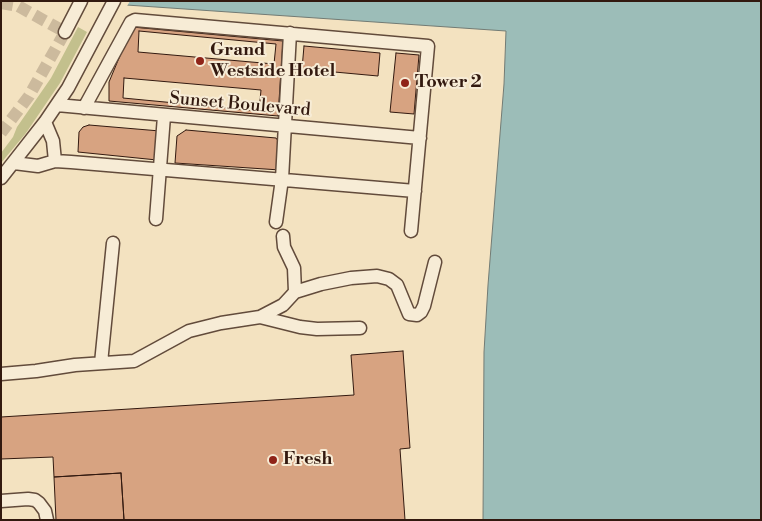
<!DOCTYPE html>
<style>
body{margin:0}
#map{position:relative;width:762px;height:521px;overflow:hidden;background:#f3e2c0;font-family:"Libre Bodoni",serif}
canvas{display:block}
.frame{position:absolute;inset:0;border:2px solid #32190f;pointer-events:none}
</style>
<div id="map">
<canvas width="762" height="521"></canvas>
<div class="frame"></div>
</div>
<script>
const g = document.querySelector('canvas').getContext('2d');
g.lineJoin = 'round';
function paint(path, color) {
  g.fillStyle = color;
  g.fill(path, 'evenodd');
}
function toPath(rows) {
  const path = new Path2D();
  for (const r of rows) {
    path.moveTo(r[0], r[1]);
    for (let i = 2; i < r.length; i += 2) path.lineTo(r[i], r[i + 1]);
  }
  return path;
}
function strokePath(path, color, width, dash) {
  g.strokeStyle = color;
  g.lineWidth = width;
  g.lineCap = dash ? 'butt' : 'round';
  g.setLineDash(dash || []);
  g.stroke(path);
}
function write(font, color, halo, rows, align = 'center') {
  g.font = font + ' "Libre Bodoni",serif';
  g.lineWidth = 4;
  g.setLineDash([]);
  g.textBaseline = 'middle';
  g.strokeStyle = halo;
  g.fillStyle = color;
  for (const [text, x, y, turn = 0] of rows) {
    g.save();
    g.translate(x, y);
    g.rotate((+turn || 0) * Math.PI / 180);
    g.textAlign = isNaN(turn) ? turn : align;
    if (halo) g.strokeText(text, 0, 0);
    g.fillText(text, 0, 0);
    g.restore();
  }
}
const green = toPath([
 [78,27,87,32,60,83,26,133,1,163,1,153,13,137,17,127,51,78]
]);
const water = toPath([
 [68,1,761,1,761,520,483,520,484,352,488,285,504,84,506,31,68,1]
]);
const pier = toPath([
 [66,1,130,1,126,8,68,4]
]);
const building = toPath([
 [132,27,283,41,278,116,109,101,109,82,132,27],
 [139,31,276,44,274,64,138,52,139,31],
 [304,46,380,53,378,76,302,69,304,46],
 [396,53,419,55,414,114,390,112,396,53],
 [124,78,261,90,259,111,123,98,124,78],
 [89,125,160,131,157,160,78,152,79,132,83,127,89,125],
 [186,130,276,138,281,145,280,170,175,163,177,136,186,130],
 [403,351,410,448,400,449,405,520,124,520,121,473,54,477,53,457,1,459,1,417,354,395,351,355,403,351],
 [121,473,124,520,56,520,54,477,121,473]
]);
const minorTunnel = toPath([
 [1,3,18,6,65,32,29,96,1,133]
]);
const minor = toPath([
 [65,32,81,1],
 [57,105,420,138],
 [84,108,131,22,135,20,428,46,411,231],
 [45,122,53,141,55,161],
 [14,163,38,166,55,161,71,162,415,191],
 [1,178,45,122,68,88,114,1],
 [156,219,164,116],
 [276,222,282,179,290,33],
 [283,236,284,247,294,268,295,292],
 [260,317,300,327,317,329,360,328],
 [101,363,113,243],
 [1,374,36,371,75,365,134,361,189,331,221,323,260,317,283,305,295,292,321,284,351,278,377,276,389,279,397,285,409,314,417,315,421,312,424,306,435,262],
 [1,501,28,499,35,500,39,503,45,511,47,520]
]);
const markers = [
 [200,61,5,"#8f2418"],
 [405,83,5,"#8f2418"],
 [273,460,5,"#8f2418"]
];
const poiNames = [
 ["Grand",210,51],
 ["Westside Hotel",210,72],
 ["Tower 2",415,83],
 ["Fresh",283,460]
];
const streetNames = [
 ["Sunset Boulevard",240,105,5]
];
paint(green, '#c3c08d');
paint(water, '#9cbdb8');
strokePath(water, '#727b74', 1);
paint(pier, '#f3e2c0');
paint(building, '#d7a381');
strokePath(building, '#32190f', 1);
strokePath(minorTunnel, '#ccba9d', 12, [12, 6]);
strokePath(minor, '#624b3b', 15);
strokePath(minor, '#f7ecd6', 12);
for (const [x, y, r, color] of markers) {
  const dot = new Path2D();
  dot.arc(x, y, r, 0, 2 * Math.PI);
  g.fillStyle = color;
  g.fill(dot);
  strokePath(dot, '#f7ecd6', 2);
}
write('bold 18px', '#32190f', '#f7ecd6', poiNames, 'left');
write('18px', '#32190f', '#f7ecd6', streetNames);
</script>
